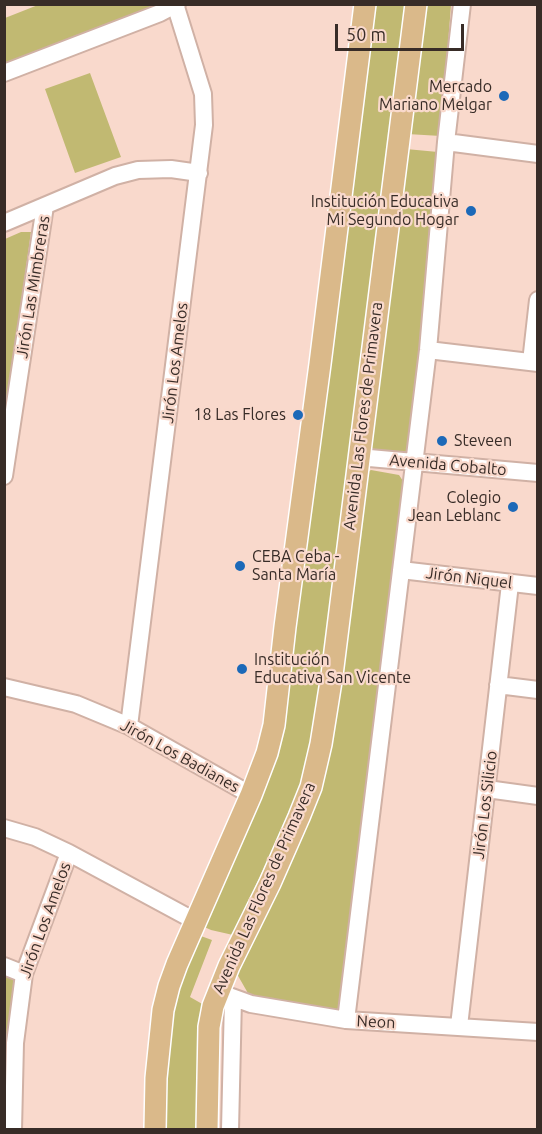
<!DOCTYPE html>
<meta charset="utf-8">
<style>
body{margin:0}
#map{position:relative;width:542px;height:1134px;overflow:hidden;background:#f9d9cc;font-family:Ubuntu,sans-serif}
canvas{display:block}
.frame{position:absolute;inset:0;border:6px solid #382c27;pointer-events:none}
.scale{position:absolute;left:335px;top:24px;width:129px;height:27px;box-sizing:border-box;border:3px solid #382c27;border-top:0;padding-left:8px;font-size:18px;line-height:21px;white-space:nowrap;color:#382c27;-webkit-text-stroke:4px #f9d9cc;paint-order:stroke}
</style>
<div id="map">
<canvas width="542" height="1134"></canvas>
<div class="frame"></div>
<div class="scale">50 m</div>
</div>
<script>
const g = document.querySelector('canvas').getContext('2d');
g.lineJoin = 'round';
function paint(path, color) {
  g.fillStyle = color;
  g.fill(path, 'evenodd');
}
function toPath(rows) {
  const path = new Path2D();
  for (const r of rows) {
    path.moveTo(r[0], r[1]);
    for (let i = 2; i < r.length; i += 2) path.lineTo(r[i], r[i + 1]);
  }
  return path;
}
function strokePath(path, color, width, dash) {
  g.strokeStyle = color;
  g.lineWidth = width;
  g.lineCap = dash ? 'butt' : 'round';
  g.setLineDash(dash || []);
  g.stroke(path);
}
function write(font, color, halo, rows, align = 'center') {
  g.font = font + ' Ubuntu,sans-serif';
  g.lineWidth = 4.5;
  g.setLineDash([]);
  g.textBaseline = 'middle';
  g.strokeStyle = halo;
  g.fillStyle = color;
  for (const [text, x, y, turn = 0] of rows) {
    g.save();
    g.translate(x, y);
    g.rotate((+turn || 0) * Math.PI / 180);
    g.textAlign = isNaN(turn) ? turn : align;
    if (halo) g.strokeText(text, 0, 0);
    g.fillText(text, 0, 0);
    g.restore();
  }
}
const green = toPath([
 [38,5,158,5,5,67,5,18],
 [369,5,406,5,316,732,302,785,233,935,211,930,200,925,270,771],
 [424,5,451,5,441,136,407,134],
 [90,73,121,157,75,173,45,89],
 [406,149,438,152,409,448,404,453,377,451,368,447],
 [21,232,31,232,5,416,5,239],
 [371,470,399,475,403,481,340,1014,249,995,237,974,298,843,364,474],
 [198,935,212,940,190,997,204,1005,198,1129,162,1130,169,1004],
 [4,973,10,975,16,982,7,1036,5,1130]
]);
const minor = toPath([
 [4,73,160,13,177,4],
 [446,142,538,154],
 [4,223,115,176,138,170,171,169,199,173],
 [428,350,538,363],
 [531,362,538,300],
 [358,457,538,473],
 [4,476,45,206],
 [401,570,538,586],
 [498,685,538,690],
 [4,687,76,704,129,726,251,795],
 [129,726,204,125,203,94,175,4],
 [487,789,538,796],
 [4,828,35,837,69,853,195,921],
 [4,966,24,974],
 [218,992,251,1004,346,1020,538,1032],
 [346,1020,428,350,446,142,462,4],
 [459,1026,510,584],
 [13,1130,15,1043,24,974,69,853],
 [230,1130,233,998]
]);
const major = toPath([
 [155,1130,156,1078,163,1010,169,986,177,964,251,795,267,753,274,725,285,627,320,364,365,4],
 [207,1130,209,1027,213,1006,229,966,270,883,299,817,311,787,321,744,332,675,416,4]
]);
const markers = [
 [504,96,6,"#1c69b8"],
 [471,211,6,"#1c69b8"],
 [298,415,6,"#1c69b8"],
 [442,441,6,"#1c69b8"],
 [513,507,6,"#1c69b8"],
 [240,566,6,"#1c69b8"],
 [242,669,6,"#1c69b8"]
];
const poiNames = [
 ["Mercado",492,87],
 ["Mariano Melgar",492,105],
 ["Institución Educativa",459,202],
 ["Mi Segundo Hogar",459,220],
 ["18 Las Flores",286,415],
 ["Steveen",454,441,"left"],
 ["Colegio",501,498],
 ["Jean Leblanc",501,516],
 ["CEBA Ceba -",252,557,"left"],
 ["Santa María",252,575,"left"],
 ["Institución",254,660,"left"],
 ["Educativa San Vicente",254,678,"left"]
];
const streetNames = [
 ["Jirón Las Mimbreras",33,287,-81],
 ["Jirón Los Amelos",175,363,-83],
 ["Avenida Las Flores de Primavera",363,416,-83],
 ["Avenida Cobalto",448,465,5],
 ["Jirón Niquel",469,578,7],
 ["Jirón Los Badianes",180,756,29],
 ["Jirón Los Silicio",485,805,-83],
 ["Avenida Las Flores de Primavera",264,888,-66],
 ["Jirón Los Amelos",45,920,-70],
 ["Neon",376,1022,3]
];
paint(green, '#c1b972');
strokePath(minor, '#d0b1a5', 20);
strokePath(major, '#fff', 24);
strokePath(minor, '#fff', 16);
strokePath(major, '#dab98a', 21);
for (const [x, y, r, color] of markers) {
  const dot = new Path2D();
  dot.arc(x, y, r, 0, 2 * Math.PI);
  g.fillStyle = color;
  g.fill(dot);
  strokePath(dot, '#f9d9cc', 2);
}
write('16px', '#382c27', '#f9d9cc', poiNames, 'right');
write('16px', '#382c27', '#f9d9cc', streetNames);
</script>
